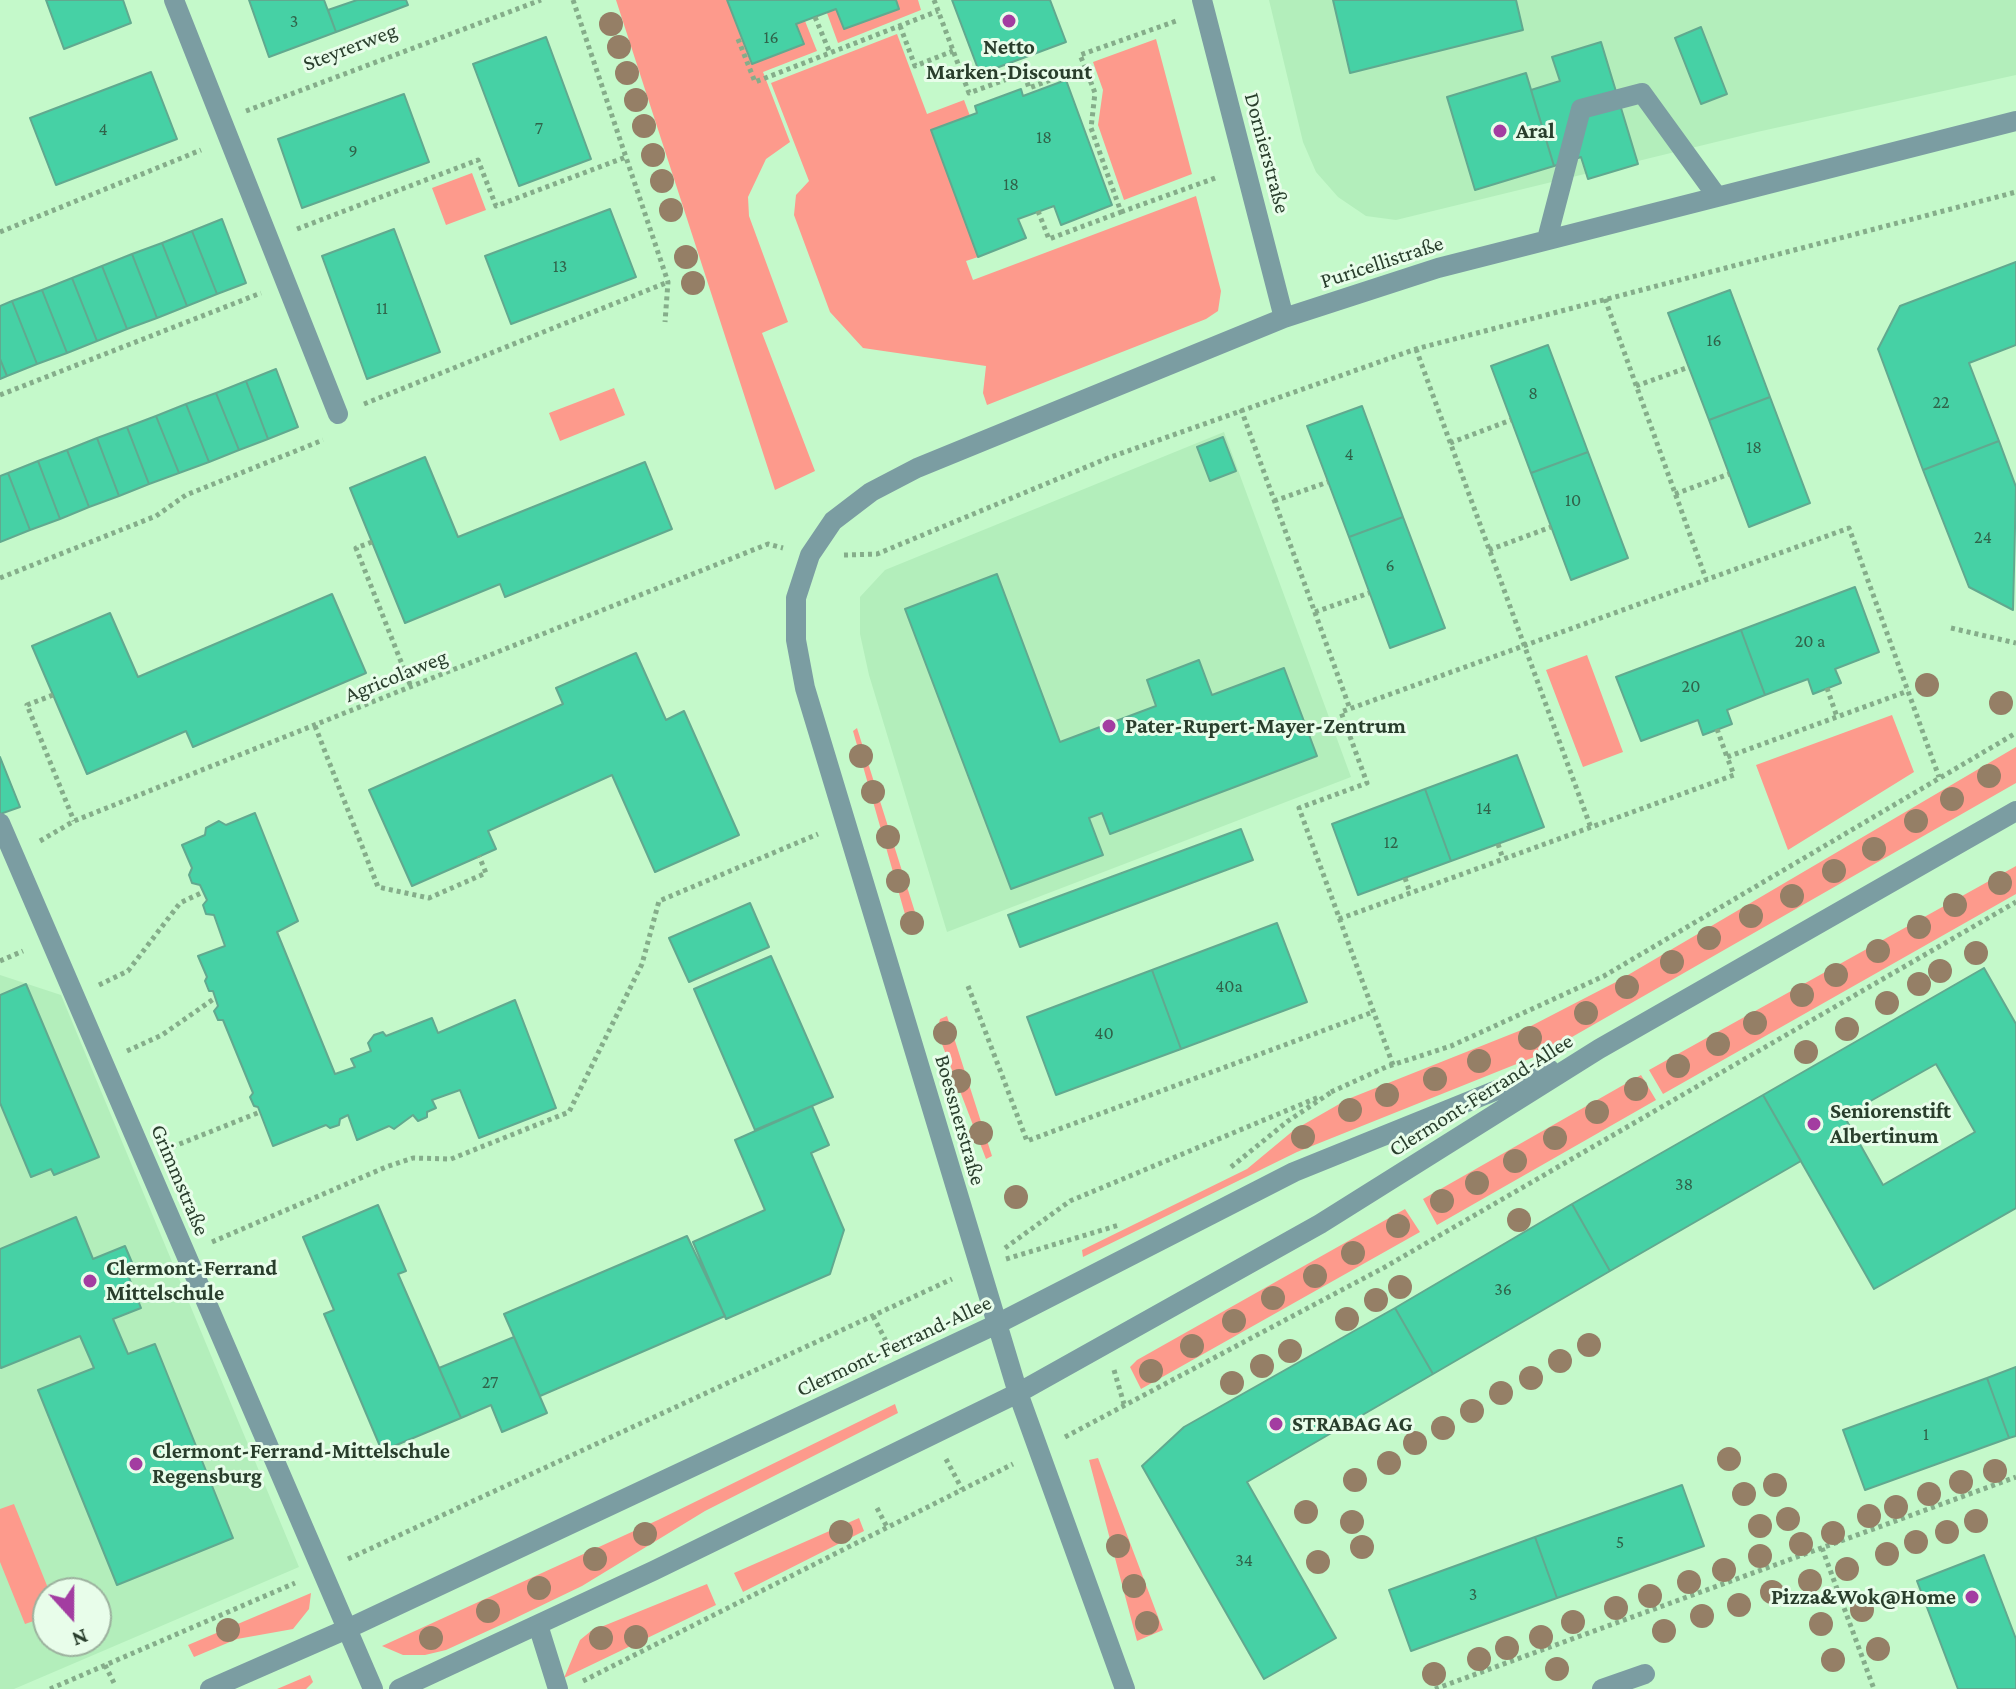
<!DOCTYPE html>
<meta charset="utf-8">
<style>
body{margin:0}
#map{position:relative;width:2016px;height:1689px;overflow:hidden;background:#c4f9ca;font-family:"Crimson Pro",serif}
canvas{display:block}
.north{position:absolute;left:32px;top:1577px;width:80px;height:80px;box-sizing:border-box;background:#e8fdea;border:2px solid #9cb19e;border-radius:50%;rotate:159deg;font-size:22px;font-weight:700;line-height:32px;text-align:center;color:#293e2c}
.north::after{content:'';display:block;margin:auto;width:28px;height:36px;background:#a33da1;clip-path:polygon(50% 0,100% 100%,50% 72%,0 100%)}
</style>
<div id="map">
<canvas width="2016" height="1689"></canvas>
<div class="north">N</div>
</div>
<script>
const g = document.querySelector('canvas').getContext('2d');
g.lineJoin = 'round';
function paint(path, color) {
  g.fillStyle = color;
  g.fill(path, 'evenodd');
}
function toPath(rows) {
  const path = new Path2D();
  for (const r of rows) {
    path.moveTo(r[0], r[1]);
    for (let i = 2; i < r.length; i += 2) path.lineTo(r[i], r[i + 1]);
  }
  return path;
}
function strokePath(path, color, width, dash) {
  g.strokeStyle = color;
  g.lineWidth = width;
  g.lineCap = dash ? 'butt' : 'round';
  g.setLineDash(dash || []);
  g.stroke(path);
}
function write(font, color, halo, rows, align = 'center') {
  g.font = font + ' "Crimson Pro",serif';
  g.lineWidth = 6;
  g.setLineDash([]);
  g.textBaseline = 'middle';
  g.strokeStyle = halo;
  g.fillStyle = color;
  for (const [text, x, y, turn = 0] of rows) {
    g.save();
    g.translate(x, y);
    g.rotate((+turn || 0) * Math.PI / 180);
    g.textAlign = isNaN(turn) ? turn : align;
    if (halo) g.strokeText(text, 0, 0);
    g.fillText(text, 0, 0);
    g.restore();
  }
}
const built = toPath([
 [1269,0,2016,0,2016,75,1757,132,1396,220,1366,216,1338,197,1316,172,1303,142],
 [1224,432,1351,777,947,932,869,675,860,634,860,597,885,570],
 [0,975,61,995,299,1567,14,1689,0,1689],
 [48,1593,96,1593,96,1641,48,1641]
]);
const green = toPath([
 [616,0,727,0,752,64,804,44,796,24,805,21,817,51,763,72,790,142,766,159,748,197,749,216,788,322,762,333,815,471,775,490],
 [896,0,918,0,921,10,838,43,827,13,836,9,844,29],
 [897,34,927,114,964,100,970,116,931,131,978,257,966,261,973,280,1196,196,1221,291,1218,311,1206,319,987,405,983,393,986,366,863,348,830,312,794,215,796,195,809,181,771,83],
 [1156,39,1192,174,1124,200,1098,125,1103,90,1093,62],
 [472,173,486,210,446,225,432,188],
 [614,388,625,415,560,441,549,413],
 [1587,655,1623,752,1583,767,1546,670],
 [1892,715,1914,772,1788,850,1756,765],
 [857,728,920,928,910,932,853,731],
 [2016,747,2016,783,1544,1053,1297,1152,1083,1257,1082,1250,1247,1169,1294,1130,1348,1099,1529,1027,1616,982],
 [2016,866,2016,894,1663,1094,1649,1070],
 [947,1016,992,1156,986,1159,937,1031,940,1019],
 [1641,1075,1656,1100,1437,1225,1423,1199],
 [1405,1209,1420,1232,1141,1389,1130,1367,1137,1360],
 [895,1404,898,1413,705,1511,582,1586,505,1623,446,1650,425,1655,403,1655,382,1646,658,1520],
 [1098,1458,1163,1630,1137,1641,1089,1460],
 [14,1504,50,1593,48,1616,25,1624,0,1562,0,1509],
 [859,1518,864,1531,743,1592,734,1573],
 [707,1584,716,1605,564,1678,580,1640,591,1631],
 [311,1593,309,1609,293,1629,237,1639,194,1657,188,1645],
 [310,1675,313,1682,306,1689,277,1689]
]);
const building = toPath([
 [46,0,123,0,131,23,64,49,46,0],
 [249,0,324,0,336,32,269,57,249,0],
 [357,0,406,0,408,5,336,32,328,10,357,0],
 [727,0,896,0,899,9,844,29,836,9,796,24,804,44,752,64,727,0],
 [952,0,1050,0,1066,42,980,74,952,0],
 [1333,0,1516,0,1523,30,1350,73,1333,0],
 [1701,27,1727,94,1701,104,1675,38,1701,27],
 [546,37,591,159,519,186,473,64,546,37],
 [1601,42,1638,164,1588,179,1581,157,1554,166,1531,90,1560,81,1552,57,1601,42],
 [151,72,177,139,56,185,30,118,151,72],
 [1526,73,1554,166,1475,190,1447,97,1526,73],
 [1066,80,1112,205,1061,225,1054,206,1018,219,1026,238,978,257,931,130,977,113,975,106,1021,89,1023,96,1066,80],
 [404,94,429,162,302,208,278,139,404,94],
 [610,209,636,277,511,324,485,256,610,209],
 [222,219,246,283,217,294,192,231,222,219],
 [394,229,440,352,367,379,322,256,394,229],
 [192,231,217,294,187,306,162,243,192,231],
 [162,243,187,306,157,318,132,254,162,243],
 [132,254,157,318,127,329,102,266,132,254],
 [2016,262,2016,345,1969,363,1999,441,1923,470,1878,349,1900,306,2016,262],
 [102,266,127,329,97,341,72,278,102,266],
 [72,278,97,341,67,353,42,290,72,278],
 [42,290,67,353,37,364,12,301,42,290],
 [1730,290,1770,397,1709,420,1668,313,1730,290],
 [12,301,37,364,7,376,0,359,0,306,12,301],
 [1548,345,1588,452,1531,473,1491,366,1548,345],
 [0,359,7,376,0,379,0,359],
 [276,369,298,427,268,439,246,381,276,369],
 [246,381,268,439,239,450,216,393,246,381],
 [216,393,239,450,209,462,186,404,216,393],
 [1770,397,1810,503,1749,527,1709,420,1770,397],
 [186,404,209,462,179,473,156,416,186,404],
 [1362,406,1403,517,1349,537,1307,426,1362,406],
 [156,416,179,473,149,484,127,427,156,416],
 [127,427,149,484,119,496,97,438,127,427],
 [1223,437,1236,471,1210,481,1197,447,1223,437],
 [97,438,119,496,89,507,67,450,97,438],
 [1999,441,2016,487,2013,610,1969,587,1923,470,1999,441],
 [67,450,89,507,60,519,38,461,67,450],
 [1588,452,1628,558,1571,580,1531,473,1588,452],
 [425,457,458,537,645,462,672,529,505,597,500,584,405,623,350,488,425,457],
 [38,461,60,519,30,530,8,473,38,461],
 [8,473,30,530,0,542,0,476,8,473],
 [1403,517,1445,628,1390,648,1349,537,1403,517],
 [997,574,1060,742,1156,706,1147,680,1199,660,1212,695,1284,668,1317,756,1110,834,1102,813,1089,818,1103,855,1011,889,905,609,997,574],
 [1855,587,1879,652,1835,669,1841,683,1813,694,1808,679,1765,695,1741,630,1855,587],
 [332,594,366,673,193,747,186,731,87,774,32,646,110,613,138,677,332,594],
 [1741,630,1765,695,1727,710,1732,724,1703,735,1698,720,1641,741,1616,677,1741,630],
 [636,653,666,720,684,711,739,835,655,872,612,775,488,831,496,849,412,886,369,790,563,704,556,688,636,653],
 [1517,755,1544,827,1451,861,1425,789,1517,755],
 [0,757,20,807,0,814,0,757],
 [1425,789,1451,861,1358,895,1332,824,1425,789],
 [255,813,298,921,277,932,335,1074,355,1067,351,1059,371,1051,368,1043,374,1035,383,1032,386,1036,432,1018,438,1033,515,1000,556,1108,479,1138,460,1090,432,1100,436,1108,427,1112,427,1117,418,1121,413,1115,394,1129,389,1126,357,1140,348,1115,340,1119,339,1125,330,1128,326,1125,273,1146,258,1107,254,1106,250,1097,253,1093,223,1020,218,1020,214,1011,218,1006,213,991,209,991,205,981,207,977,198,956,225,946,214,915,206,914,203,905,207,900,200,885,192,883,189,875,192,868,182,845,205,835,206,828,219,821,226,825,255,813],
 [1241,829,1253,860,1020,947,1008,915,1241,829],
 [750,903,769,947,689,982,669,938,750,903],
 [1277,923,1307,1002,1181,1049,1152,970,1277,923],
 [771,956,833,1097,755,1130,694,989,771,956],
 [1984,968,2016,1024,2016,1208,1874,1289,1763,1095,1984,968],
 [1936,1064,1975,1132,1883,1185,1844,1116,1936,1064],
 [1152,970,1181,1049,1056,1095,1027,1017,1152,970],
 [26,984,99,1157,54,1175,51,1169,31,1177,0,1103,0,995,26,984],
 [1763,1095,1801,1161,1610,1271,1572,1204,1763,1095],
 [812,1106,829,1145,811,1153,844,1230,830,1274,726,1319,693,1242,765,1210,735,1140,812,1106],
 [1572,1204,1610,1271,1433,1374,1395,1308,1572,1204],
 [378,1205,406,1271,398,1274,461,1418,382,1451,324,1314,334,1310,303,1237,378,1205],
 [76,1217,93,1259,125,1246,136,1272,128,1275,141,1308,113,1319,128,1354,155,1344,233,1538,117,1585,38,1390,94,1368,80,1336,1,1368,0,1365,0,1249,76,1217],
 [687,1236,725,1316,540,1396,504,1314,687,1236],
 [1395,1308,1433,1374,1247,1482,1336,1638,1264,1679,1142,1466,1184,1427,1395,1308],
 [514,1337,547,1413,502,1432,491,1405,461,1418,439,1368,514,1337],
 [2016,1367,2016,1436,2009,1438,1987,1378,2016,1367],
 [1987,1378,2009,1438,1865,1490,1843,1430,1987,1378],
 [1682,1485,1704,1546,1557,1598,1535,1537,1682,1485],
 [1535,1537,1557,1598,1411,1651,1389,1590,1535,1537],
 [1984,1555,2016,1639,2016,1689,1958,1689,1917,1581,1984,1555]
]);
const path = toPath([
 [573,0,668,282,665,322],
 [934,0,969,93,1024,73,1029,88,1085,67,1080,55,1179,20],
 [815,17,830,53],
 [900,26,915,66,953,51],
 [738,39,755,82,938,11],
 [246,111,541,0],
 [1038,211,1049,239,1121,212,1091,128,1095,93,1085,67],
 [1121,212,1218,177],
 [297,229,478,160,496,206,626,157],
 [0,232,201,150],
 [1605,299,1706,579],
 [1416,349,1591,828],
 [1636,386,1689,367],
 [0,395,261,293],
 [364,404,668,282],
 [1241,409,1350,709],
 [1450,443,1511,420],
 [1675,494,1729,474],
 [1274,501,1328,482],
 [372,542,356,548,411,687],
 [1489,550,1551,527],
 [844,555,877,554,1108,458,1416,349,2016,192],
 [0,578,156,516,186,495,323,440],
 [1315,612,1369,593],
 [1951,628,2016,643],
 [1827,688,1837,717],
 [53,695,27,705,74,821],
 [315,726,378,887,429,898,486,873,479,856],
 [1717,729,1727,757],
 [40,841,74,821,768,544,783,548],
 [1498,844,1503,859],
 [1405,878,1410,893],
 [1339,919,1734,775,1727,757,1908,691],
 [0,961,23,951],
 [99,985,128,971,180,903,203,892],
 [968,986,1027,1141,1373,1012],
 [127,1051,162,1035,215,998],
 [1393,1065,1299,808,1367,783,1341,712,1849,528,1939,777],
 [1331,1092,1386,1067,1451,1046,1604,976,2016,733],
 [172,1147,260,1112],
 [1231,1167,1288,1121,1333,1091],
 [212,1242,386,1167,413,1158,451,1159,569,1112,642,964,659,901,818,834],
 [1005,1248,1070,1201,1319,1097],
 [1006,1259,1119,1225],
 [873,1316,887,1343],
 [1114,1370,1124,1404],
 [1065,1437,1385,1267,2016,902],
 [946,1459,962,1489],
 [877,1508,887,1527],
 [1822,1548,1874,1689],
 [348,1559,952,1279],
 [105,1665,114,1683],
 [583,1681,1013,1464],
 [50,1689,295,1583],
 [1435,1689,2016,1477]
]);
const minor = toPath([
 [174,0,338,414],
 [1202,0,1284,318],
 [1547,239,1581,109,1642,93,1716,195],
 [0,823,373,1689],
 [538,1625,558,1689],
 [210,1689,347,1629,997,1324,1294,1172,1549,1069],
 [399,1689,653,1571,1018,1393,1320,1224,1599,1049,2016,811],
 [1125,1689,1018,1393,805,688,796,640,796,598,810,555,833,521,871,492,917,468,1284,318,1438,268,2016,121],
 [1602,1689,1645,1674]
]);
const trees = [
 [611,24],
 [619,47],
 [627,73],
 [636,100],
 [644,126],
 [653,155],
 [662,181],
 [671,210],
 [686,257],
 [693,283],
 [1927,685],
 [2001,703],
 [861,756],
 [1989,776],
 [873,792],
 [1952,799],
 [1916,821],
 [888,837],
 [1874,849],
 [1834,871],
 [898,881],
 [2000,883],
 [1792,896],
 [1955,905],
 [1751,916],
 [912,923],
 [1919,927],
 [1709,938],
 [1878,951],
 [1976,953],
 [1672,962],
 [1940,971],
 [1836,975],
 [1919,984],
 [1627,987],
 [1802,995],
 [1887,1003],
 [1586,1013],
 [1755,1023],
 [1847,1029],
 [945,1033],
 [1530,1038],
 [1718,1044],
 [1806,1052],
 [1479,1061],
 [1678,1066],
 [1435,1079],
 [959,1081],
 [1636,1089],
 [1387,1095],
 [1350,1110],
 [1597,1112],
 [981,1133],
 [1303,1137],
 [1555,1138],
 [1515,1161],
 [1477,1183],
 [1016,1197],
 [1442,1201],
 [1519,1220],
 [1398,1226],
 [1353,1253],
 [1315,1276],
 [1400,1287],
 [1273,1298],
 [1376,1300],
 [1347,1319],
 [1234,1321],
 [1589,1345],
 [1192,1346],
 [1290,1351],
 [1560,1361],
 [1262,1366],
 [1151,1371],
 [1531,1378],
 [1232,1383],
 [1501,1393],
 [1472,1411],
 [1443,1428],
 [1415,1443],
 [1729,1459],
 [1389,1463],
 [1995,1471],
 [1355,1480],
 [1961,1482],
 [1775,1485],
 [1744,1494],
 [1929,1494],
 [1896,1507],
 [1306,1512],
 [1869,1516],
 [1788,1519],
 [1976,1521],
 [1352,1522],
 [1760,1526],
 [841,1532],
 [1947,1532],
 [1833,1533],
 [645,1534],
 [1916,1542],
 [1801,1544],
 [1118,1546],
 [1362,1547],
 [1887,1554],
 [1760,1556],
 [595,1559],
 [1318,1562],
 [1847,1569],
 [1724,1570],
 [1810,1581],
 [1689,1582],
 [1134,1586],
 [539,1588],
 [1772,1592],
 [1650,1596],
 [1739,1605],
 [1616,1608],
 [1862,1610],
 [488,1611],
 [1702,1616],
 [1573,1622],
 [1147,1623],
 [1821,1624],
 [228,1630],
 [1664,1631],
 [636,1637],
 [1541,1637],
 [431,1638],
 [601,1638],
 [1507,1648],
 [1878,1649],
 [1479,1659],
 [1833,1660],
 [1557,1669],
 [1434,1674]
];
const markers = [
 [1009,21,8,"#a33da1"],
 [1500,131,8,"#a33da1"],
 [1109,726,8,"#a33da1"],
 [1814,1124,8,"#a33da1"],
 [90,1281,8,"#a33da1"],
 [1276,1424,8,"#a33da1"],
 [136,1464,8,"#a33da1"],
 [1972,1597,8,"#a33da1"]
];
const numberNames = [
 ["3",294,21],
 ["16",771,37],
 ["7",539,128],
 ["4",103,129],
 ["18",1044,137],
 ["9",353,151],
 ["18",1011,184],
 ["13",560,266],
 ["11",382,308],
 ["16",1714,340],
 ["8",1533,393],
 ["22",1941,402],
 ["18",1754,447],
 ["4",1349,454],
 ["10",1573,500],
 ["24",1983,537],
 ["6",1390,565],
 ["20 a",1810,641],
 ["20",1691,686],
 ["14",1484,808],
 ["12",1391,842],
 ["40a",1229,986],
 ["40",1104,1033],
 ["38",1684,1184],
 ["36",1503,1289],
 ["27",490,1382],
 ["1",1926,1434],
 ["5",1620,1542],
 ["34",1244,1560],
 ["3",1473,1594]
];
const streetNames = [
 ["Steyrerweg",350,47,-21],
 ["Dornierstraße",1267,153,75],
 ["Puricellistraße",1382,262,-18],
 ["Agricolaweg",396,676,-22],
 ["Clermont-Ferrand-Allee",1481,1095,-32],
 ["Boessnerstraße",960,1120,74],
 ["Grimmstraße",180,1180,67],
 ["Clermont-Ferrand-Allee",894,1346,-25]
];
const poiNames = [
 ["Netto",1009,47,"center"],
 ["Marken-Discount",1009,72,"center"],
 ["Aral",1516,131],
 ["Pater-Rupert-Mayer-Zentrum",1125,726],
 ["Seniorenstift",1830,1111],
 ["Albertinum",1830,1136],
 ["Clermont-Ferrand",106,1268],
 ["Mittelschule",106,1293],
 ["STRABAG AG",1292,1424],
 ["Clermont-Ferrand-Mittelschule",152,1451],
 ["Regensburg",152,1476],
 ["Pizza&Wok@Home",1956,1597,"right"]
];
paint(built, '#b3eebb');
paint(green, '#fd9a8c');
paint(building, '#46d1a5');
strokePath(building, '#61a98f', 2);
strokePath(path, '#85ad8a', 5, [4, 4]);
strokePath(minor, '#7b9da2', 20);
g.fillStyle = '#957f66';
for (const [x, y] of trees) {
  g.beginPath();
  g.arc(x, y, 12, 0, 2 * Math.PI);
  g.fill();
}
for (const [x, y, r, color] of markers) {
  const dot = new Path2D();
  dot.arc(x, y, r, 0, 2 * Math.PI);
  g.fillStyle = color;
  g.fill(dot);
  strokePath(dot, '#e8fdea', 3);
}
write('18px', '#30634a', null, numberNames);
write('22px', '#293e2c', '#e8fdea', streetNames);
write('bold 22px', '#293e2c', '#e8fdea', poiNames, 'left');
</script>
